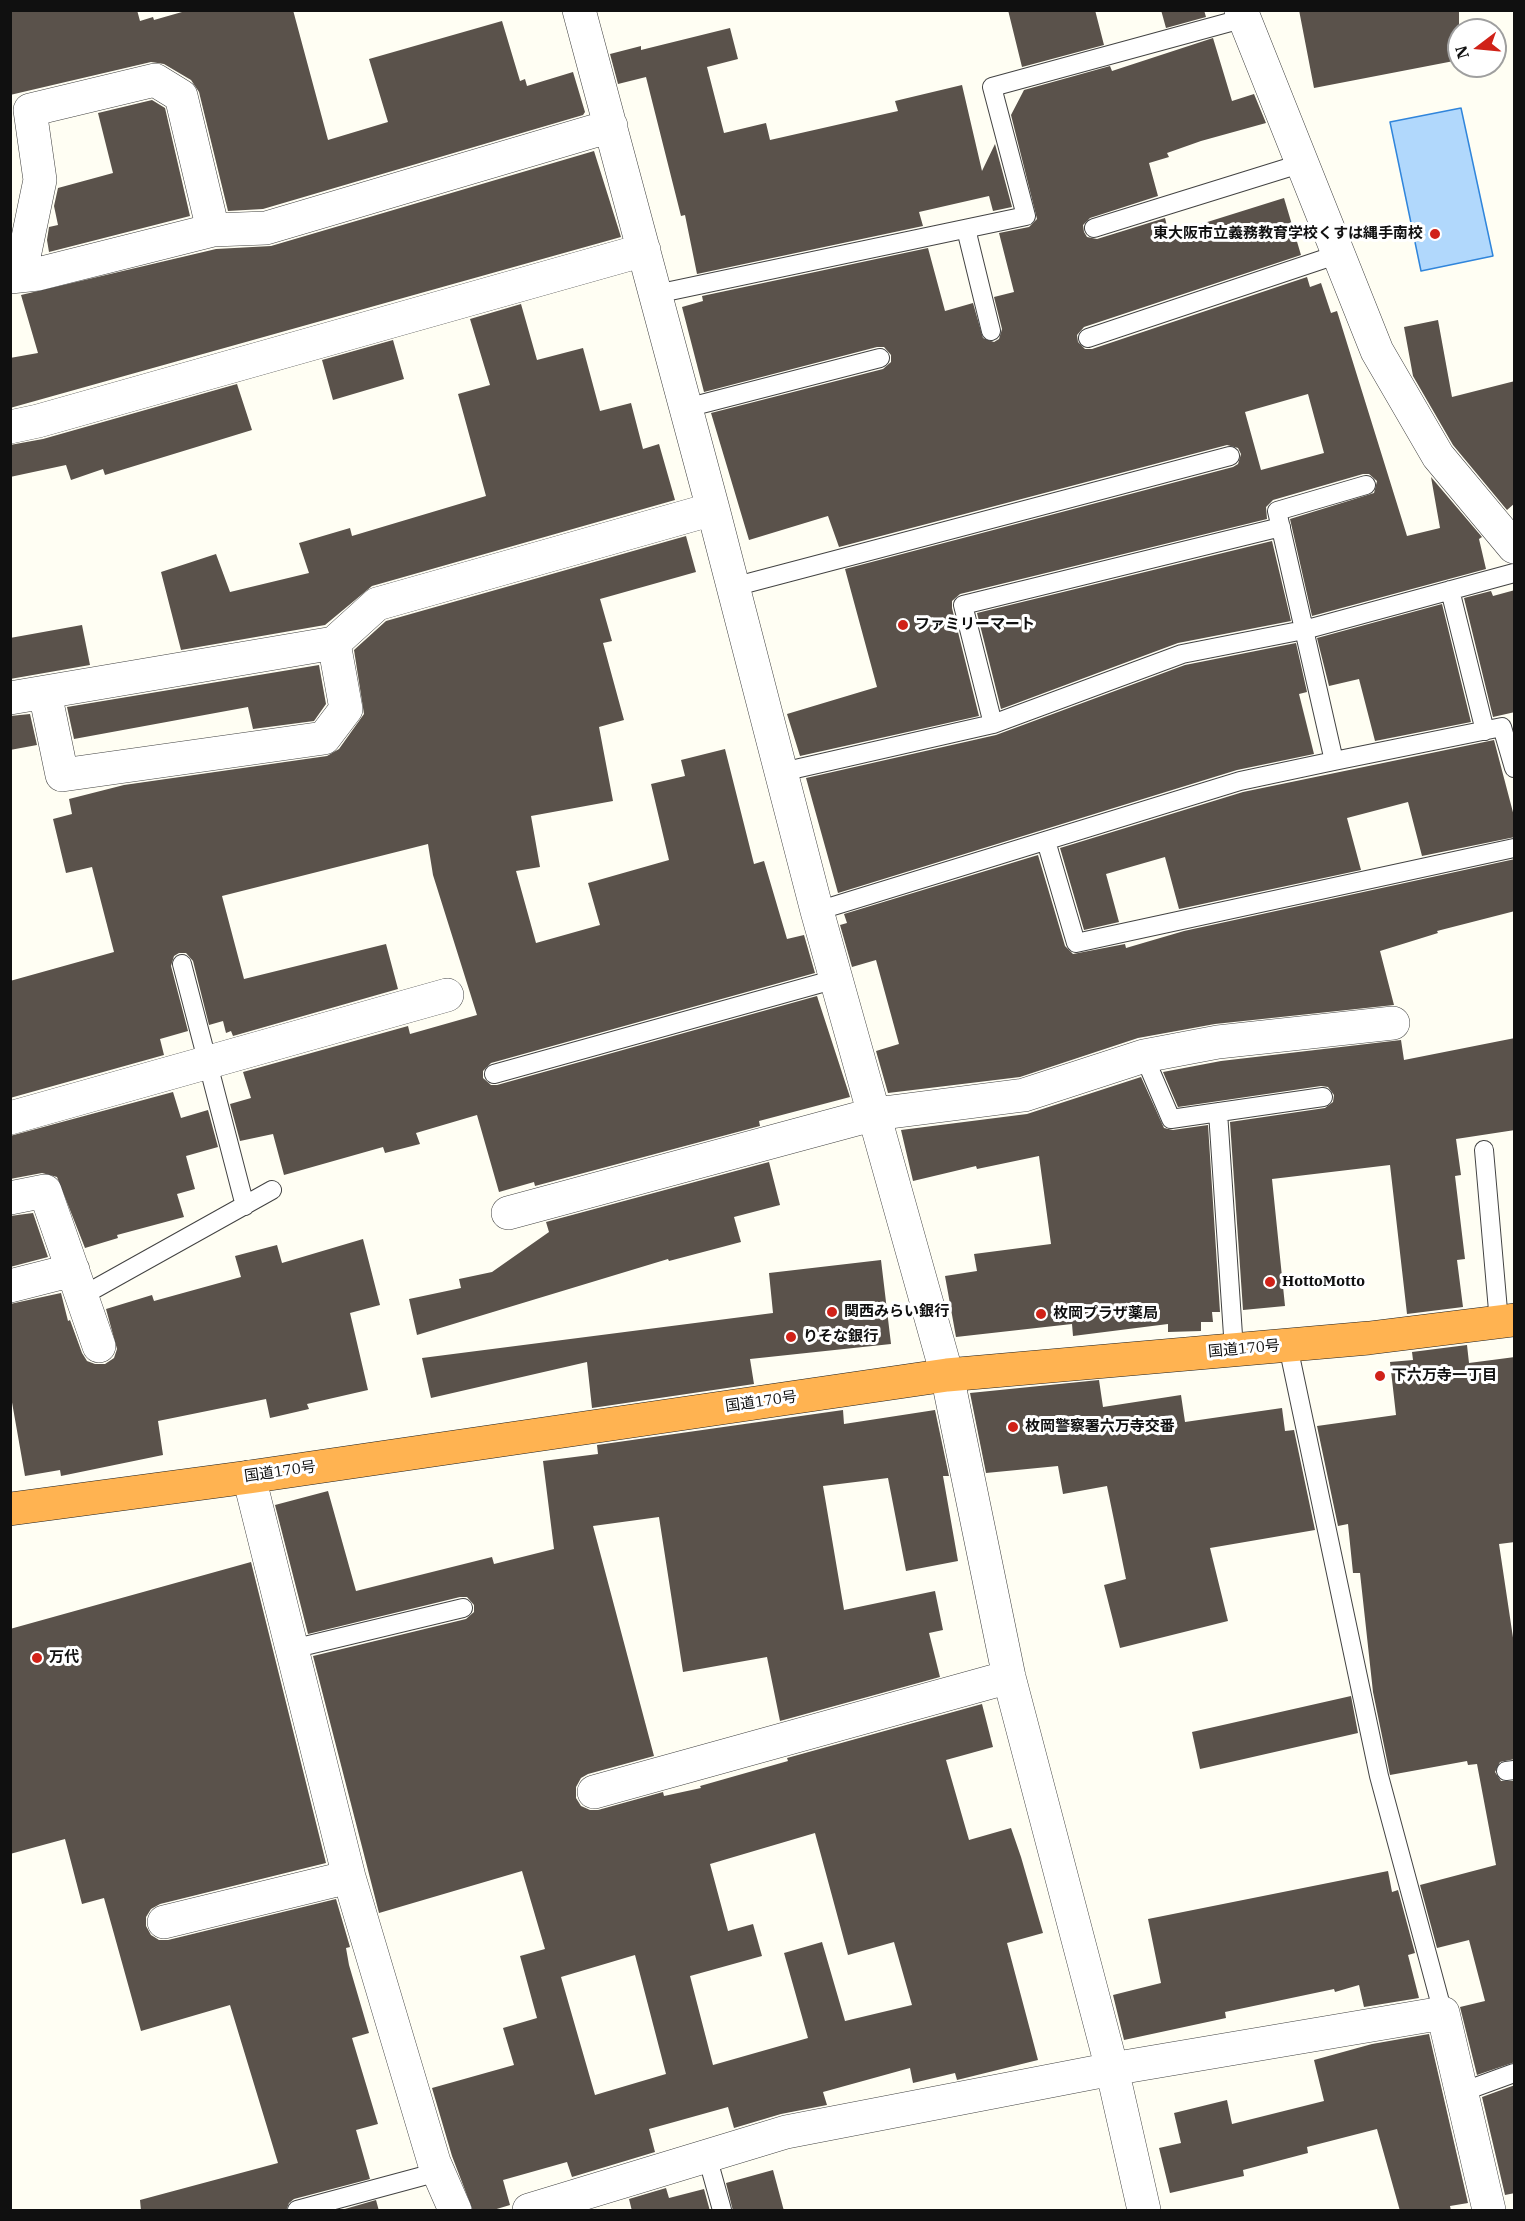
<!DOCTYPE html>
<meta charset="utf-8">
<style>
body{margin:0}
#map{position:relative;width:1525px;height:2221px;overflow:hidden;background:#fffef3;font-family:"IBM Plex Serif",serif}
canvas{display:block}
.frame{position:absolute;inset:0;border:12px solid #101010;pointer-events:none}
.north{position:absolute;left:1447px;top:18px;width:60px;height:60px;box-sizing:border-box;background:#fff;border:2px solid #9f9f9f;border-radius:50%;rotate:254deg;font-size:16px;font-weight:700;line-height:24px;text-align:center;color:#101010}
.north::after{content:'';display:block;margin:auto;width:21px;height:27px;background:#d02218;clip-path:polygon(50% 0,100% 100%,50% 72%,0 100%)}
</style>
<div id="map">
<canvas width="1525" height="2221"></canvas>
<div class="frame"></div>
<div class="north">N</div>
</div>
<script>
const g = document.querySelector('canvas').getContext('2d');
g.lineJoin = 'round';
function paint(path, color) {
  g.fillStyle = color;
  g.fill(path, 'evenodd');
}
function toPath(rows) {
  const path = new Path2D();
  for (const r of rows) {
    path.moveTo(r[0], r[1]);
    for (let i = 2; i < r.length; i += 2) path.lineTo(r[i], r[i + 1]);
  }
  return path;
}
function strokePath(path, color, width, dash) {
  g.strokeStyle = color;
  g.lineWidth = width;
  g.lineCap = dash ? 'butt' : 'round';
  g.setLineDash(dash || []);
  g.stroke(path);
}
function write(font, color, halo, rows, align = 'center') {
  g.font = font + ' "IBM Plex Serif","Noto Sans JP",serif';
  g.lineWidth = 6;
  g.setLineDash([]);
  g.textBaseline = 'middle';
  g.strokeStyle = halo;
  g.fillStyle = color;
  for (const [text, x, y, turn = 0] of rows) {
    g.save();
    g.translate(x, y);
    g.rotate((+turn || 0) * Math.PI / 180);
    g.textAlign = isNaN(turn) ? turn : align;
    if (halo) g.strokeText(text, 0, 0);
    g.fillText(text, 0, 0);
    g.restore();
  }
}
const water = toPath([
 [1461,108,1493,256,1421,271,1390,122,1461,108]
]);
const building = toPath([
 [10,10,137,10,140,21,153,17,154,20,189,10,293,10,328,140,388,122,369,59,502,21,520,81,525,79,527,86,573,72,585,112,583,115,263,209,228,211,199,92,191,80,164,64,151,62,10,95],
 [1008,10,1095,10,1104,45,1022,67],
 [1161,10,1204,10,1206,17,1166,28],
 [1299,10,1459,10,1459,60,1314,88],
 [730,28,738,59,707,67,724,133,766,123,770,140,898,111,895,101,962,85,982,171,995,144,1012,207,993,211,989,196,919,212,923,226,697,274,685,215,681,216,646,77,618,84,610,54,641,46,641,50],
 [1213,38,1232,101,1254,94,1266,123,1201,141,1167,153,1169,157,1149,163,1158,196,1090,218,1083,225,1084,232,1087,237,1097,239,1165,218,1169,234,1284,198,1301,255,1084,327,1077,335,1078,342,1085,349,1092,349,1307,277,1310,287,1321,283,1331,313,1337,311,1407,536,1440,528,1431,477,1482,537,1479,539,1486,569,1312,616,1290,519,1374,493,1377,481,1369,474,1363,474,1273,500,1266,507,1267,519,960,594,952,601,952,608,979,716,800,756,787,714,877,687,845,569,1233,467,1238,464,1241,454,1238,448,1227,445,839,547,828,516,749,540,711,413,883,369,891,362,891,355,884,347,877,347,704,392,682,307,703,301,702,296,928,248,945,311,973,303,983,338,994,342,999,339,1002,329,994,297,1014,292,999,233,1029,227,1037,219,1011,115,1024,90,1110,66,1112,71],
 [1308,394,1324,453,1261,470,1245,412],
 [152,100,165,108,190,216,49,252,47,240,49,227,58,225,54,206,58,188,113,173,98,113],
 [594,151,621,237,10,408,10,358,38,353,21,295,216,249,271,246],
 [521,304,537,360,583,348,600,411,631,403,643,449,659,444,675,500,372,586,325,625,181,650,161,572,216,554,230,592,309,573,299,543,350,528,352,536,486,496,458,394,490,385,470,319],
 [1438,320,1452,397,1515,381,1515,503,1507,510,1453,445,1413,376,1404,327],
 [393,340,404,379,333,400,322,360],
 [237,384,252,430,105,475,103,469,71,480,66,465,10,477,10,445,43,439],
 [686,536,696,572,600,599,612,641,603,643,624,720,599,727,613,801,531,816,540,867,516,871,536,943,600,925,588,883,669,860,651,784,685,776,681,760,725,749,754,864,764,861,787,939,804,935,815,973,491,1063,483,1071,483,1078,491,1085,497,1085,817,996,850,1097,759,1121,760,1126,535,1186,534,1182,499,1192,477,1115,416,1133,420,1144,385,1153,383,1147,284,1175,273,1134,240,1141,230,1104,251,1098,243,1072,408,1026,410,1034,477,1015,433,875,428,844,222,896,244,979,386,944,398,989,233,1036,231,1031,226,1033,223,1021,209,1025,193,961,186,953,179,953,174,956,171,966,188,1031,160,1039,164,1055,10,1098,10,981,114,952,92,867,66,873,53,819,72,814,69,799,124,785,327,756,339,749,364,714,354,650,386,621],
 [1272,541,1291,621,1178,643,1001,709,977,613],
 [1515,590,1515,712,1493,717,1464,598,1491,591,1493,596],
 [1442,604,1471,722,1375,741,1359,679,1329,686,1317,638],
 [82,625,90,665,10,679,10,638],
 [1296,643,1307,692,1299,694,1314,754,1237,770,838,893,806,778,996,735,1185,665],
 [319,665,326,704,314,721,253,729,248,707,74,739,67,707],
 [30,714,37,745,10,750,10,716],
 [1494,740,1515,820,1515,837,1422,856,1408,802,1347,818,1361,870,1179,909,1165,857,1106,874,1119,922,1084,930,1060,848,1243,792],
 [1038,855,1065,946,1073,954,1125,944,1126,948,1184,931,1515,859,1515,911,1437,931,1438,933,1380,951,1394,1005,1215,1024,1138,1038,1020,1077,888,1093,876,1051,899,1044,876,960,852,967,840,925,847,923,844,914],
 [1515,1038,1515,1130,1456,1139,1461,1175,1455,1176,1465,1259,1457,1260,1463,1307,1407,1314,1390,1165,1272,1179,1285,1306,1243,1310,1230,1122,1325,1108,1333,1102,1334,1095,1328,1087,1321,1086,1178,1107,1163,1072,1221,1061,1401,1040,1404,1060],
 [1141,1077,1164,1128,1173,1130,1208,1125,1220,1312,1212,1312,1213,1322,1201,1322,1201,1331,1168,1332,1168,1324,1073,1336,1072,1324,956,1337,945,1276,977,1271,974,1254,1051,1244,1039,1156,977,1169,976,1166,913,1181,901,1130,1027,1114],
 [173,1092,181,1118,208,1110,218,1147,186,1156,195,1189,177,1194,184,1217,117,1235,118,1238,85,1248,57,1177,42,1173,10,1179,10,1136],
 [769,1162,780,1205,734,1217,741,1242,669,1261,668,1259,417,1335,409,1299,461,1288,459,1279,492,1272,549,1232,546,1222],
 [33,1213,48,1257,10,1267,10,1216],
 [363,1239,380,1305,350,1313,368,1390,307,1404,309,1409,270,1418,266,1399,158,1421,163,1455,61,1476,60,1470,25,1476,10,1391,10,1304,61,1293,68,1321,70,1320,82,1353,87,1361,95,1364,105,1364,114,1358,117,1349,106,1309,152,1295,154,1301,241,1277,235,1256,277,1245,282,1263],
 [881,1260,891,1344,750,1359,754,1384,592,1408,587,1362,431,1398,422,1358,773,1313,769,1273],
 [1467,1345,1469,1363,1515,1357,1515,1542,1499,1544,1515,1651,1515,1759,1500,1762,1495,1772,1501,1781,1515,1781,1515,2062,1477,2075,1460,2007,1485,2001,1469,1940,1437,1948,1420,1885,1496,1865,1477,1764,1468,1765,1467,1761,1390,1775,1373,1692,1360,1573,1353,1573,1348,1524,1338,1526,1317,1426,1396,1415,1390,1362,1413,1360,1412,1352],
 [1099,1380,1103,1407,1181,1395,1185,1422,1282,1408,1285,1431,1294,1430,1315,1530,1210,1548,1228,1621,1120,1648,1104,1585,1126,1579,1107,1486,1063,1494,1058,1466,986,1473,970,1393],
 [843,1410,844,1424,935,1410,949,1476,943,1476,958,1561,906,1571,888,1478,823,1486,844,1610,935,1591,943,1630,929,1633,940,1677,780,1721,767,1657,683,1672,659,1517,593,1526,654,1756,588,1774,581,1778,576,1787,576,1798,581,1806,590,1810,598,1810,663,1792,664,1796,701,1788,700,1786,788,1761,787,1758,982,1704,993,1747,946,1760,969,1840,1011,1828,1021,1857,1043,1933,1007,1943,1038,2060,957,2080,955,2073,913,2083,910,2068,823,2092,827,2105,781,2114,734,2128,728,2107,649,2129,655,2152,572,2177,567,2162,503,2180,510,2205,490,2211,473,2211,452,2156,432,2088,514,2065,503,2028,537,2018,520,1956,545,1949,522,1871,379,1913,313,1656,466,1619,474,1612,474,1605,467,1597,460,1597,308,1634,275,1505,328,1491,356,1591,492,1557,494,1564,554,1549,543,1461,598,1454,597,1445],
 [815,1833,848,1955,894,1942,912,2005,845,2021,822,1942,784,1953,808,2038,713,2065,690,1976,762,1956,753,1924,728,1931,710,1864],
 [635,1955,666,2074,595,2095,561,1977],
 [251,1562,326,1863,160,1904,151,1909,146,1917,146,1926,151,1935,159,1940,168,1940,336,1899,350,1947,346,1948,349,1965,369,2033,352,2038,378,2124,356,2130,370,2179,294,2199,289,2203,286,2211,141,2211,140,2200,278,2163,230,2005,141,2031,104,1898,82,1904,65,1839,10,1854,10,1629],
 [1351,1696,1358,1733,1200,1769,1192,1732],
 [1388,1871,1392,1892,1398,1890,1415,1953,1408,1955,1419,1998,1364,2007,1359,1985,1335,1992,1334,1989,1225,2012,1226,2018,1124,2040,1113,1995,1161,1983,1148,1919],
 [1429,2034,1468,2203,1450,2206,1451,2211,1400,2211,1377,2129,1307,2147,1308,2153,1243,2170,1244,2176,1170,2193,1159,2148,1181,2143,1174,2113,1227,2100,1232,2124,1324,2101,1314,2060,1372,2044],
 [1515,2085,1515,2193,1505,2195,1482,2097],
 [773,2170,784,2211,733,2211,726,2183],
 [666,2188,669,2198,704,2189,710,2211,632,2211,629,2199],
 [376,2200,379,2211,338,2211]
]);
const lane = toPath([
 [1094,228,1303,163],
 [966,229,991,331],
 [656,294,1026,216,992,87,1245,18],
 [1088,338,1339,254],
 [686,408,880,358],
 [733,587,1230,456],
 [1450,590,1485,731],
 [993,724,963,605,1281,527],
 [1334,761,1277,511,1366,485],
 [782,772,993,724,1182,654,1304,630,1514,573],
 [1046,841,1076,943,1514,848],
 [817,911,1240,781,1334,761,1502,727,1514,768],
 [182,964,245,1206],
 [1144,1056,1171,1119,1323,1097],
 [494,1074,836,979],
 [1218,1112,1234,1350],
 [1484,1150,1499,1322],
 [82,1296,272,1190],
 [1288,1346,1379,1776,1443,2013],
 [292,1649,463,1608],
 [1506,1771,1514,1770],
 [1462,2092,1514,2073],
 [707,2156,722,2210],
 [297,2210,438,2172]
]);
const street = toPath([
 [579,10,713,509,817,911,947,1375,1009,1677,1112,2069,1144,2210],
 [1241,10,1377,351,1438,456,1514,547],
 [20,276,40,180,30,110,155,80,181,96,213,230],
 [10,277,38,274,213,230,266,228,611,126],
 [10,427,38,421,644,250],
 [45,693,62,775,324,738,346,709,334,643],
 [10,698,334,643,377,604,713,509],
 [10,1118,447,995],
 [10,1198,45,1191,99,1346],
 [508,1213,875,1114,1024,1095,1144,1056,1218,1042,1393,1023],
 [10,1286,73,1270],
 [249,1477,349,1877,434,2162,455,2210],
 [594,1792,1009,1677],
 [164,1922,349,1877],
 [529,2210,786,2132,1112,2069,1443,2013,1489,2210]
]);
const highway = toPath([
 [10,1509,249,1477,947,1375,1369,1338,1514,1320]
]);
const markers = [
 [1435,234,6,"#d02218"],
 [903,625,6,"#d02218"],
 [1270,1282,6,"#d02218"],
 [832,1312,6,"#d02218"],
 [1041,1314,6,"#d02218"],
 [791,1337,6,"#d02218"],
 [1380,1376,6,"#d02218"],
 [1013,1427,6,"#d02218"],
 [37,1658,6,"#d02218"]
];
const poiNames = [
 ["東大阪市立義務教育学校くすは縄手南校",1423,234,"right"],
 ["ファミリーマート",915,625],
 ["HottoMotto",1282,1282],
 ["関西みらい銀行",844,1312],
 ["枚岡プラザ薬局",1053,1314],
 ["りそな銀行",803,1337],
 ["下六万寺一丁目",1392,1376],
 ["枚岡警察署六万寺交番",1025,1427],
 ["万代",49,1658]
];
const streetNames = [
 ["国道170号",1244,1349,-5],
 ["国道170号",761,1402,-8],
 ["国道170号",280,1472,-8]
];
paint(water, '#b1d8fc');
strokePath(water, '#3085db', 1.5);
paint(building, '#5a524b');
strokePath(lane, '#434343', 20);
strokePath(street, '#434343', 34);
strokePath(highway, '#212121', 34);
strokePath(lane, '#fff', 18);
strokePath(street, '#fff', 33);
strokePath(highway, '#ffb351', 33);
for (const [x, y, r, color] of markers) {
  const dot = new Path2D();
  dot.arc(x, y, r, 0, 2 * Math.PI);
  g.fillStyle = color;
  g.fill(dot);
  strokePath(dot, '#fff', 2);
}
write('bold 15px', '#101010', '#fff', poiNames, 'left');
write('15px', '#101010', '#fff', streetNames);
</script>
